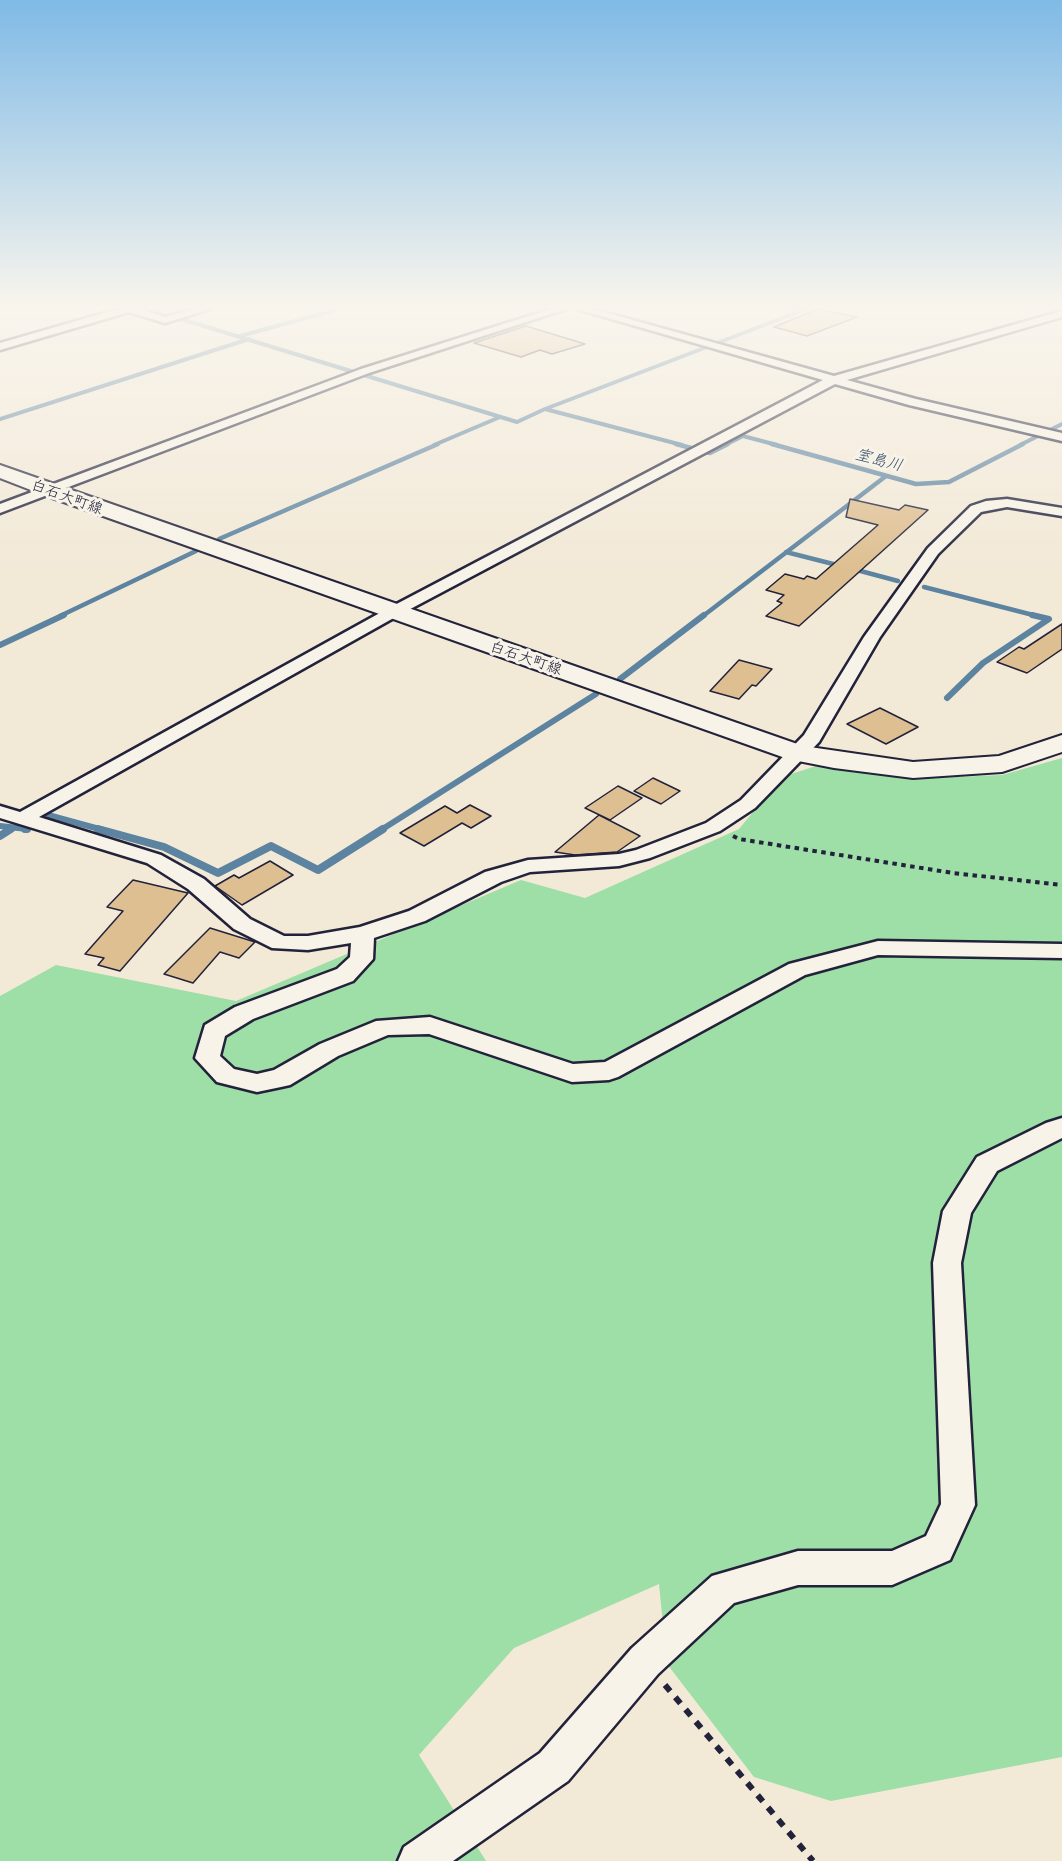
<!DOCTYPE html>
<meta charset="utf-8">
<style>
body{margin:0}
canvas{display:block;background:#f2e9d7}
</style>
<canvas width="1062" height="1861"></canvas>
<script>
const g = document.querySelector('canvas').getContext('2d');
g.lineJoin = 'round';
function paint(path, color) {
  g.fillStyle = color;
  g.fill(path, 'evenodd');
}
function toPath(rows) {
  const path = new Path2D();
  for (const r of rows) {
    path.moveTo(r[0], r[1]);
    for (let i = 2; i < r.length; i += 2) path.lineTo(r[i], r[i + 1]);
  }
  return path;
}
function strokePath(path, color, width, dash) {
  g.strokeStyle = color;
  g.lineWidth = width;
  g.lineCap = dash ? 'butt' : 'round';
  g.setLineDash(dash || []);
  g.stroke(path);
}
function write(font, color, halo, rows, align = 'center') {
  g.font = font + ' Mali,"Klee One",sans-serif';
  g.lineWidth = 6;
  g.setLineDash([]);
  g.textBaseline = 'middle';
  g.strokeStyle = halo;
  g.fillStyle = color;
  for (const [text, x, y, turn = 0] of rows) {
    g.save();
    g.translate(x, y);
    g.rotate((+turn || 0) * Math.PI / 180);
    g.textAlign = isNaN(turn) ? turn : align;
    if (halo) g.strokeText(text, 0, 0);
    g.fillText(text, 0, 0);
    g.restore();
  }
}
const green = toPath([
 [1062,758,1062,1757,831,1801,754,1777,667,1664,659,1584,514,1648,419,1755,486,1861,0,1861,0,996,56,965,236,1001,521,880,585,898,739,829,782,777,816,766,910,779,1002,775]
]);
const streamFar3 = toPath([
 [168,312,168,315,517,422,545,409,682,445],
 [240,336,339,309],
 [545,409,806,309],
 [0,419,249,339],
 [434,445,500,417],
 [725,445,743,436,777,445],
 [1020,445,1062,424]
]);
const streamFar2 = toPath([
 [676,444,710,453,728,444],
 [772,444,916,484,949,482,1023,444],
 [219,539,438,444],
 [786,552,841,566],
 [853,569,898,581],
 [924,587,1037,616],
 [60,616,196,551],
 [703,616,886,476]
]);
const streamFar1 = toPath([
 [0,645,64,615],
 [620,679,704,615],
 [947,698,983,663,1049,619,1032,615],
 [48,815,103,830],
 [0,826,27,829],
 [9,830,11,829],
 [381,830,596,694]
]);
const stream = toPath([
 [25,829,27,829],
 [98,829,164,847,218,873,271,846,318,870,383,829],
 [0,836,11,829]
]);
const river = toPath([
 [148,309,188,309,185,313,168,318,151,313,148,309]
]);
const building = toPath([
 [818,309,857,317,807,336,774,327,818,309],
 [526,326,585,344,552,354,540,350,521,357,474,343,526,326],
 [850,499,899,510,905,505,928,510,799,626,766,616,782,603,777,601,784,595,766,590,785,574,804,579,807,576,816,579,878,525,846,517,850,499],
 [1062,624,1062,649,1027,673,997,662,1019,647,1024,649,1062,624],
 [739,660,772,669,756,686,752,685,739,699,710,691,739,660],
 [880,708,918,727,886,744,847,724,880,708],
 [653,778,680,791,661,804,634,791,653,778],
 [618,786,642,798,610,820,585,808,618,786],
 [470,805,491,816,471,828,462,823,424,846,400,833,445,806,457,813,470,805],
 [599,815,640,836,617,852,575,855,555,852,599,815],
 [270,861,293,875,242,905,215,886,234,875,239,878,270,861],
 [133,880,188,893,120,971,98,965,104,958,85,954,123,911,107,907,133,880],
 [210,928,255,942,239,958,220,952,193,983,164,974,210,928]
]);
const pathFar1 = toPath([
 [733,836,739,839,953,873,1062,885]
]);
const path = toPath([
 [665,1685,813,1861]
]);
const street = toPath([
 [118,309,140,309,165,317,194,309,210,309,165,323,129,312,0,350,0,343,118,309],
 [551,309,566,309,369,373,0,513,0,504,361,369,551,309],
 [577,309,593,309,834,376,1062,311,1062,317,847,380,916,399,1062,433,1062,441,909,405,835,384,399,615,39,817,161,855,204,879,250,919,284,936,308,936,360,927,409,911,485,872,528,860,619,854,636,850,706,823,741,800,804,735,864,637,928,548,971,506,986,501,1007,499,1062,508,1062,516,1007,507,981,512,938,554,880,637,819,742,755,808,720,831,650,858,619,866,530,872,501,882,425,921,374,938,373,959,353,981,253,1019,225,1036,220,1056,234,1069,257,1074,274,1070,320,1044,376,1021,430,1017,573,1064,605,1062,789,964,878,941,1062,944,1062,958,878,955,805,975,618,1077,609,1080,572,1082,429,1034,388,1035,338,1056,290,1085,281,1087,257,1092,217,1082,195,1058,205,1025,235,1007,337,969,350,957,351,943,308,950,272,948,234,929,188,889,147,863,0,818,0,806,20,812,387,609,823,380,577,309],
 [1062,1118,1062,1138,997,1171,971,1213,961,1263,975,1505,950,1560,892,1585,798,1585,734,1603,658,1674,568,1781,453,1861,398,1861,404,1847,540,1753,632,1648,712,1576,798,1551,892,1551,926,1536,941,1504,933,1263,943,1211,977,1157,1046,1123,1062,1118]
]);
const secondary = toPath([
 [0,465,803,746,913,762,999,756,1062,735,1062,752,1002,772,913,778,834,768,788,759,41,494,0,478,0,465]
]);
const farStreetnames = [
 ["白石大町線",67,497,20],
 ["白石大町線",526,658,19]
];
const farWaternames = [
 ["室島川",879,460,15]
];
paint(green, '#9edea7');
strokePath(streamFar3, '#5c83a0', 4);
strokePath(streamFar2, '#5c83a0', 4.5);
strokePath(streamFar1, '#5c83a0', 6);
strokePath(stream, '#5c83a0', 8);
paint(river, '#82c3e3');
paint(building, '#debf91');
strokePath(building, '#22223b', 1.5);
strokePath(street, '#22223b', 5);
strokePath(secondary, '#22223b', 4);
strokePath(pathFar1, '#22223b', 4, [4.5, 4.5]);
strokePath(path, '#22223b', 6, [8, 8]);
paint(street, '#f7f3e8');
paint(secondary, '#f7f3e8');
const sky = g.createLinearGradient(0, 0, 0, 569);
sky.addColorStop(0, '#7fbae6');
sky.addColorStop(0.54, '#f9f5ed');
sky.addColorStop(1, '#f9f5ed00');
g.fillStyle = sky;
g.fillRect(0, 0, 1062, 569);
write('15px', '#22223b', '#f7f3e8', farStreetnames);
write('italic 16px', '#3f526d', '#f7f3e8', farWaternames);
</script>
